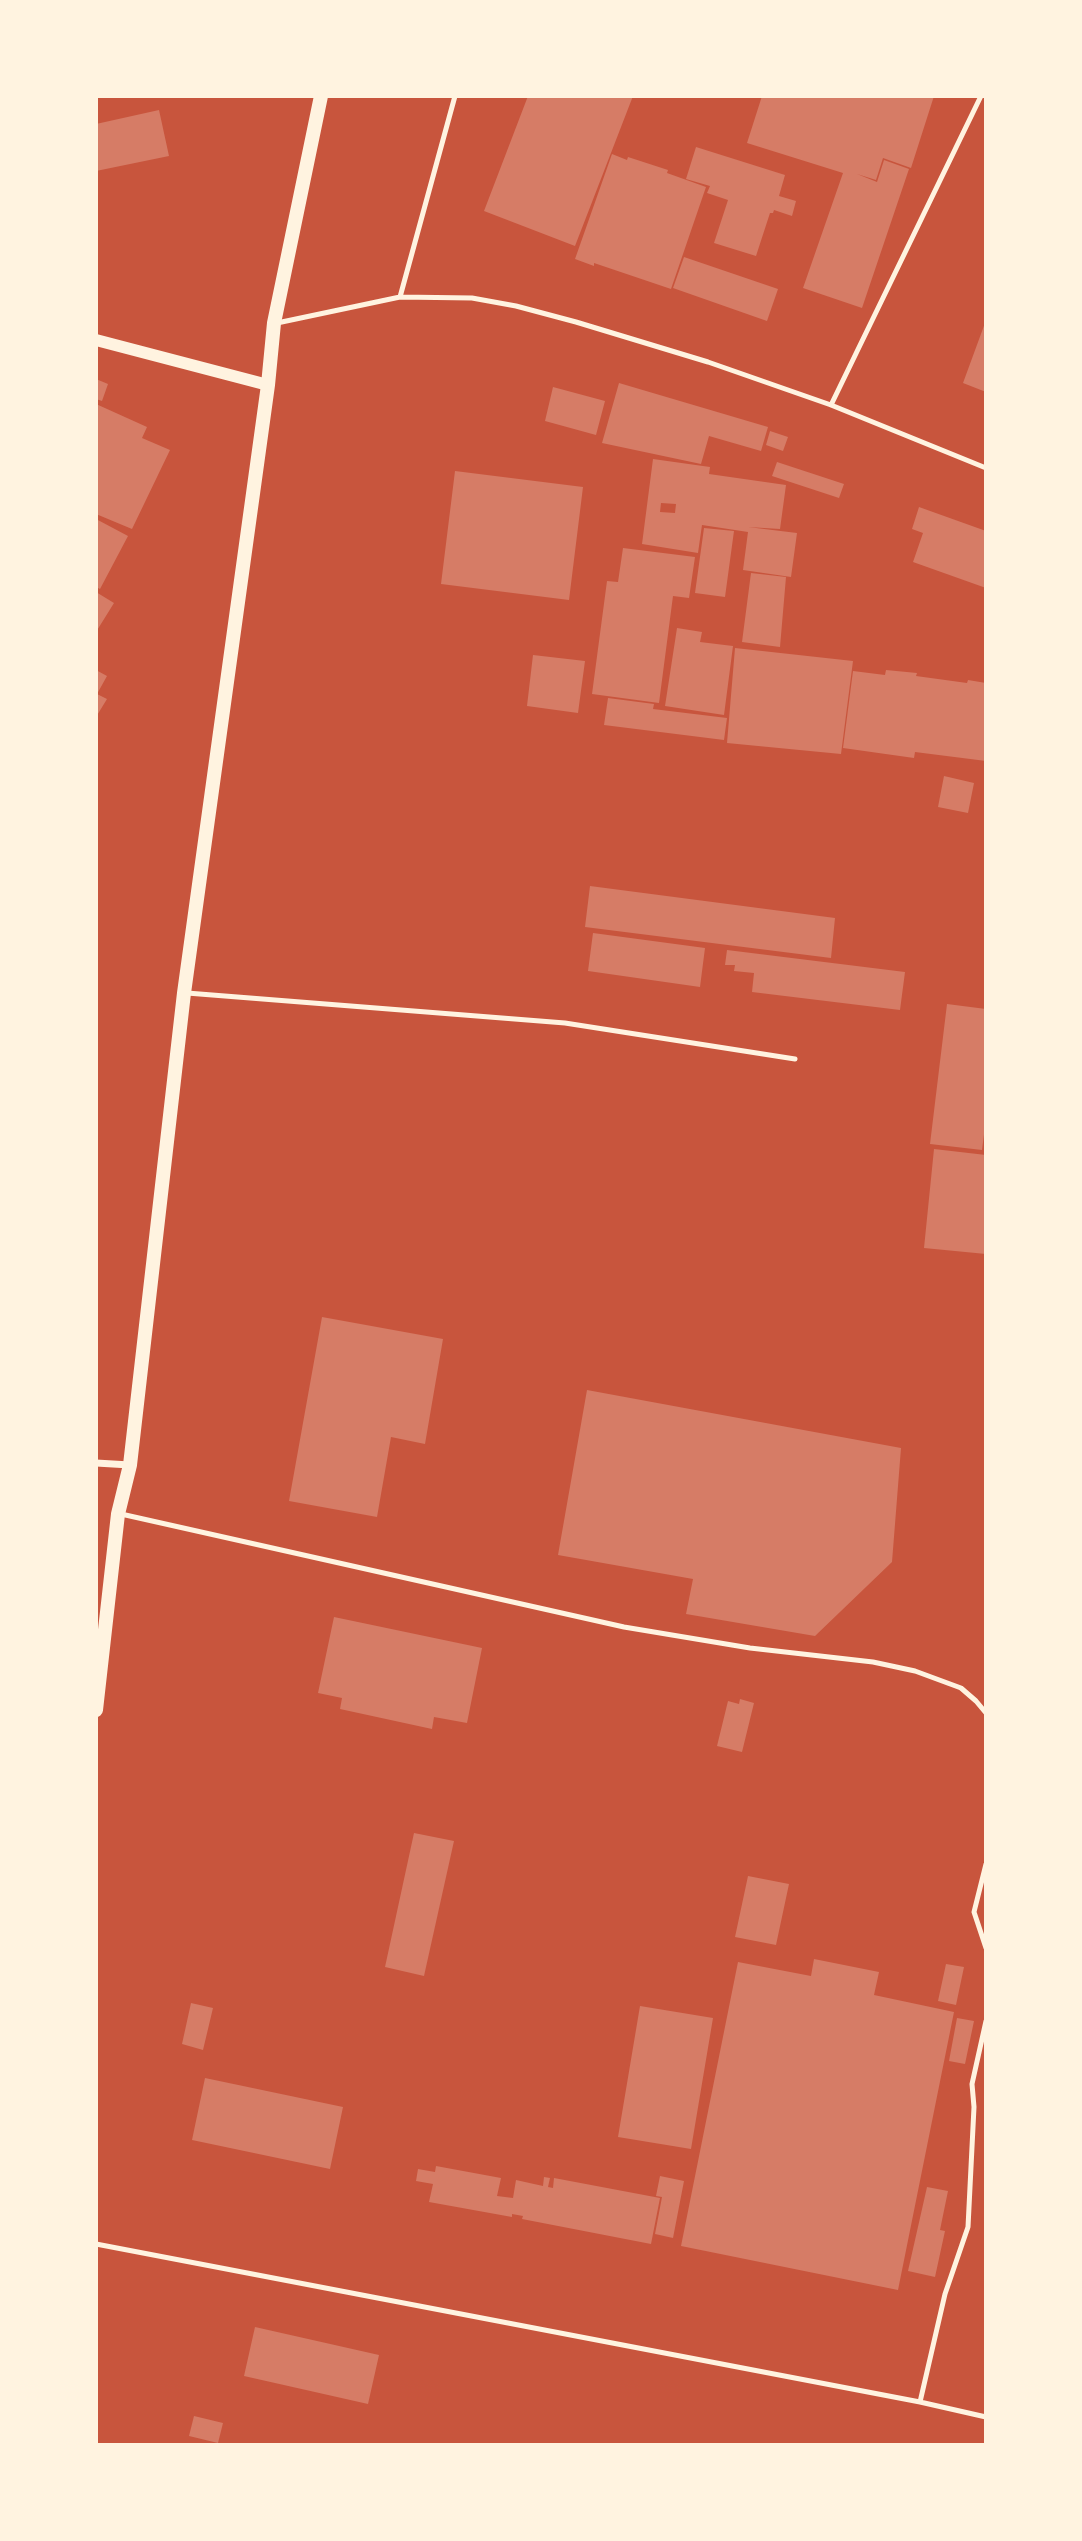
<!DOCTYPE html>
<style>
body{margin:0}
#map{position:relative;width:1082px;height:2541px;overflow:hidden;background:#c8553d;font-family:"Noto Sans",sans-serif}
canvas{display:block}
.frame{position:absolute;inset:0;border:98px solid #fff3e0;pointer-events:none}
</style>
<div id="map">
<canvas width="1082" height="2541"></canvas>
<div class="frame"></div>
</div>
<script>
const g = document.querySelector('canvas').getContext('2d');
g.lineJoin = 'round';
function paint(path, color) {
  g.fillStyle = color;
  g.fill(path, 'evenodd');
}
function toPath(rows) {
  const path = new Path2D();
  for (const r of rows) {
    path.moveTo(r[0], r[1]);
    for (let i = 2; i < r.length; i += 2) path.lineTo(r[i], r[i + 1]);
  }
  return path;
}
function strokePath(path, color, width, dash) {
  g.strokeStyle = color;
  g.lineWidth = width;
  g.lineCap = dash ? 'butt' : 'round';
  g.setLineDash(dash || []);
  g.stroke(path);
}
const building = toPath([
 [528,96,633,96,575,246,484,211],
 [762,96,934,96,911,168,883,158,876,180,857,174,877,182,884,160,909,169,862,308,803,288,843,173,747,143],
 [159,110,169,156,96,171,96,124],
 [696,147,785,175,779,196,796,201,792,216,774,210,773,213,770,213,756,256,714,243,728,200,707,193,710,186,686,179],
 [612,154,627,160,628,157,668,170,667,173,706,187,671,289,594,263,594,266,575,259],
 [684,257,778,289,767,321,673,288],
 [985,323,986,323,986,392,963,383],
 [96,379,108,384,102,401,96,399],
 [619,383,768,427,761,451,709,436,701,464,602,443],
 [553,387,605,401,596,435,545,421],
 [96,404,147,427,142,438,170,450,132,529,96,514],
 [770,431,788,437,783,451,766,445],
 [653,459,710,467,709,474,786,485,780,529,748,527,797,533,791,577,743,570,748,532,702,525,698,553,642,544],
 [661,503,676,504,675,513,660,512],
 [777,462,844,484,839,498,772,476],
 [455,471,583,487,569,600,441,584],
 [919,507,986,531,986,588,913,562,923,533,912,529],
 [96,519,128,536,100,589,96,587],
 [704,528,734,531,725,597,695,593],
 [623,548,695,557,689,598,673,596,659,703,592,694,607,581,618,582],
 [751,573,786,577,780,647,742,642],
 [96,592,114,603,96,632],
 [677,628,702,632,700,642,733,646,724,715,665,706],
 [735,648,853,661,841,754,727,743],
 [533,655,585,661,578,713,527,706],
 [96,670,107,676,97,694,107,699,96,717],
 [886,670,917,673,916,676,967,683,968,680,986,683,986,761,915,752,914,758,843,748,853,671,885,675],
 [608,698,654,704,653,709,727,718,724,740,604,725],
 [944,776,974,783,968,813,938,807],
 [590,886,835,918,831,958,585,927],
 [593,933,705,948,700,987,588,971],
 [727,950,905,972,900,1010,752,992,754,973,734,971,735,965,725,965],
 [947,1004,986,1009,986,1119,982,1150,930,1144],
 [934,1149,986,1155,986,1254,924,1248],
 [322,1317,443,1339,425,1444,391,1437,377,1517,289,1501],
 [587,1390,901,1448,892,1562,815,1636,686,1614,693,1579,558,1555],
 [334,1617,482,1648,467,1723,434,1717,432,1729,340,1709,342,1698,318,1693],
 [740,1699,754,1703,742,1752,717,1746,728,1701,739,1704],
 [414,1833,454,1841,424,1976,385,1967],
 [748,1876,789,1884,776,1945,735,1937],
 [814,1959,879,1972,874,1995,954,2012,898,2290,681,2246,738,1962,811,1976],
 [946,1964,964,1967,956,2005,938,2001],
 [191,2003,213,2008,203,2050,182,2044],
 [640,2006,713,2018,691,2149,618,2137],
 [957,2018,974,2021,965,2064,949,2061],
 [205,2078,343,2107,330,2169,192,2140],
 [436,2166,501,2178,497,2196,513,2198,516,2180,543,2186,544,2177,550,2178,548,2187,553,2188,554,2178,660,2198,651,2244,522,2219,523,2216,512,2214,512,2217,429,2202,433,2184,416,2181,418,2169,435,2172],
 [660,2176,684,2181,673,2238,655,2234,662,2197,656,2196],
 [927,2187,948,2191,940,2230,945,2231,935,2277,908,2271],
 [255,2327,379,2355,368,2404,244,2376],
 [194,2416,223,2423,218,2443,189,2436]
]);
const service = toPath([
 [400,297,455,96],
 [277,323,400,297,472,298,516,306,576,322,708,362,831,405,986,468],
 [831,405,981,96],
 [187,993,565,1023,795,1059],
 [121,1514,624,1627,750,1648,873,1662,915,1671,961,1688,976,1701,986,1713],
 [986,1864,974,1912,986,1948],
 [96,2244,920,2402,986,2417],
 [920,2402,945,2294,968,2227,974,2107,972,2084,986,2021]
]);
const minor = toPath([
 [96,1463,130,1465]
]);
const tertiary = toPath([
 [96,340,268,385]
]);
const secondary = toPath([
 [96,1710,118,1514,130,1465,184,993,268,385,274,323,321,96]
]);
paint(building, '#d67c66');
strokePath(service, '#fff3e0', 5);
strokePath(minor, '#fff3e0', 7);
strokePath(tertiary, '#fff3e0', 12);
strokePath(secondary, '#fff3e0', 14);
</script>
